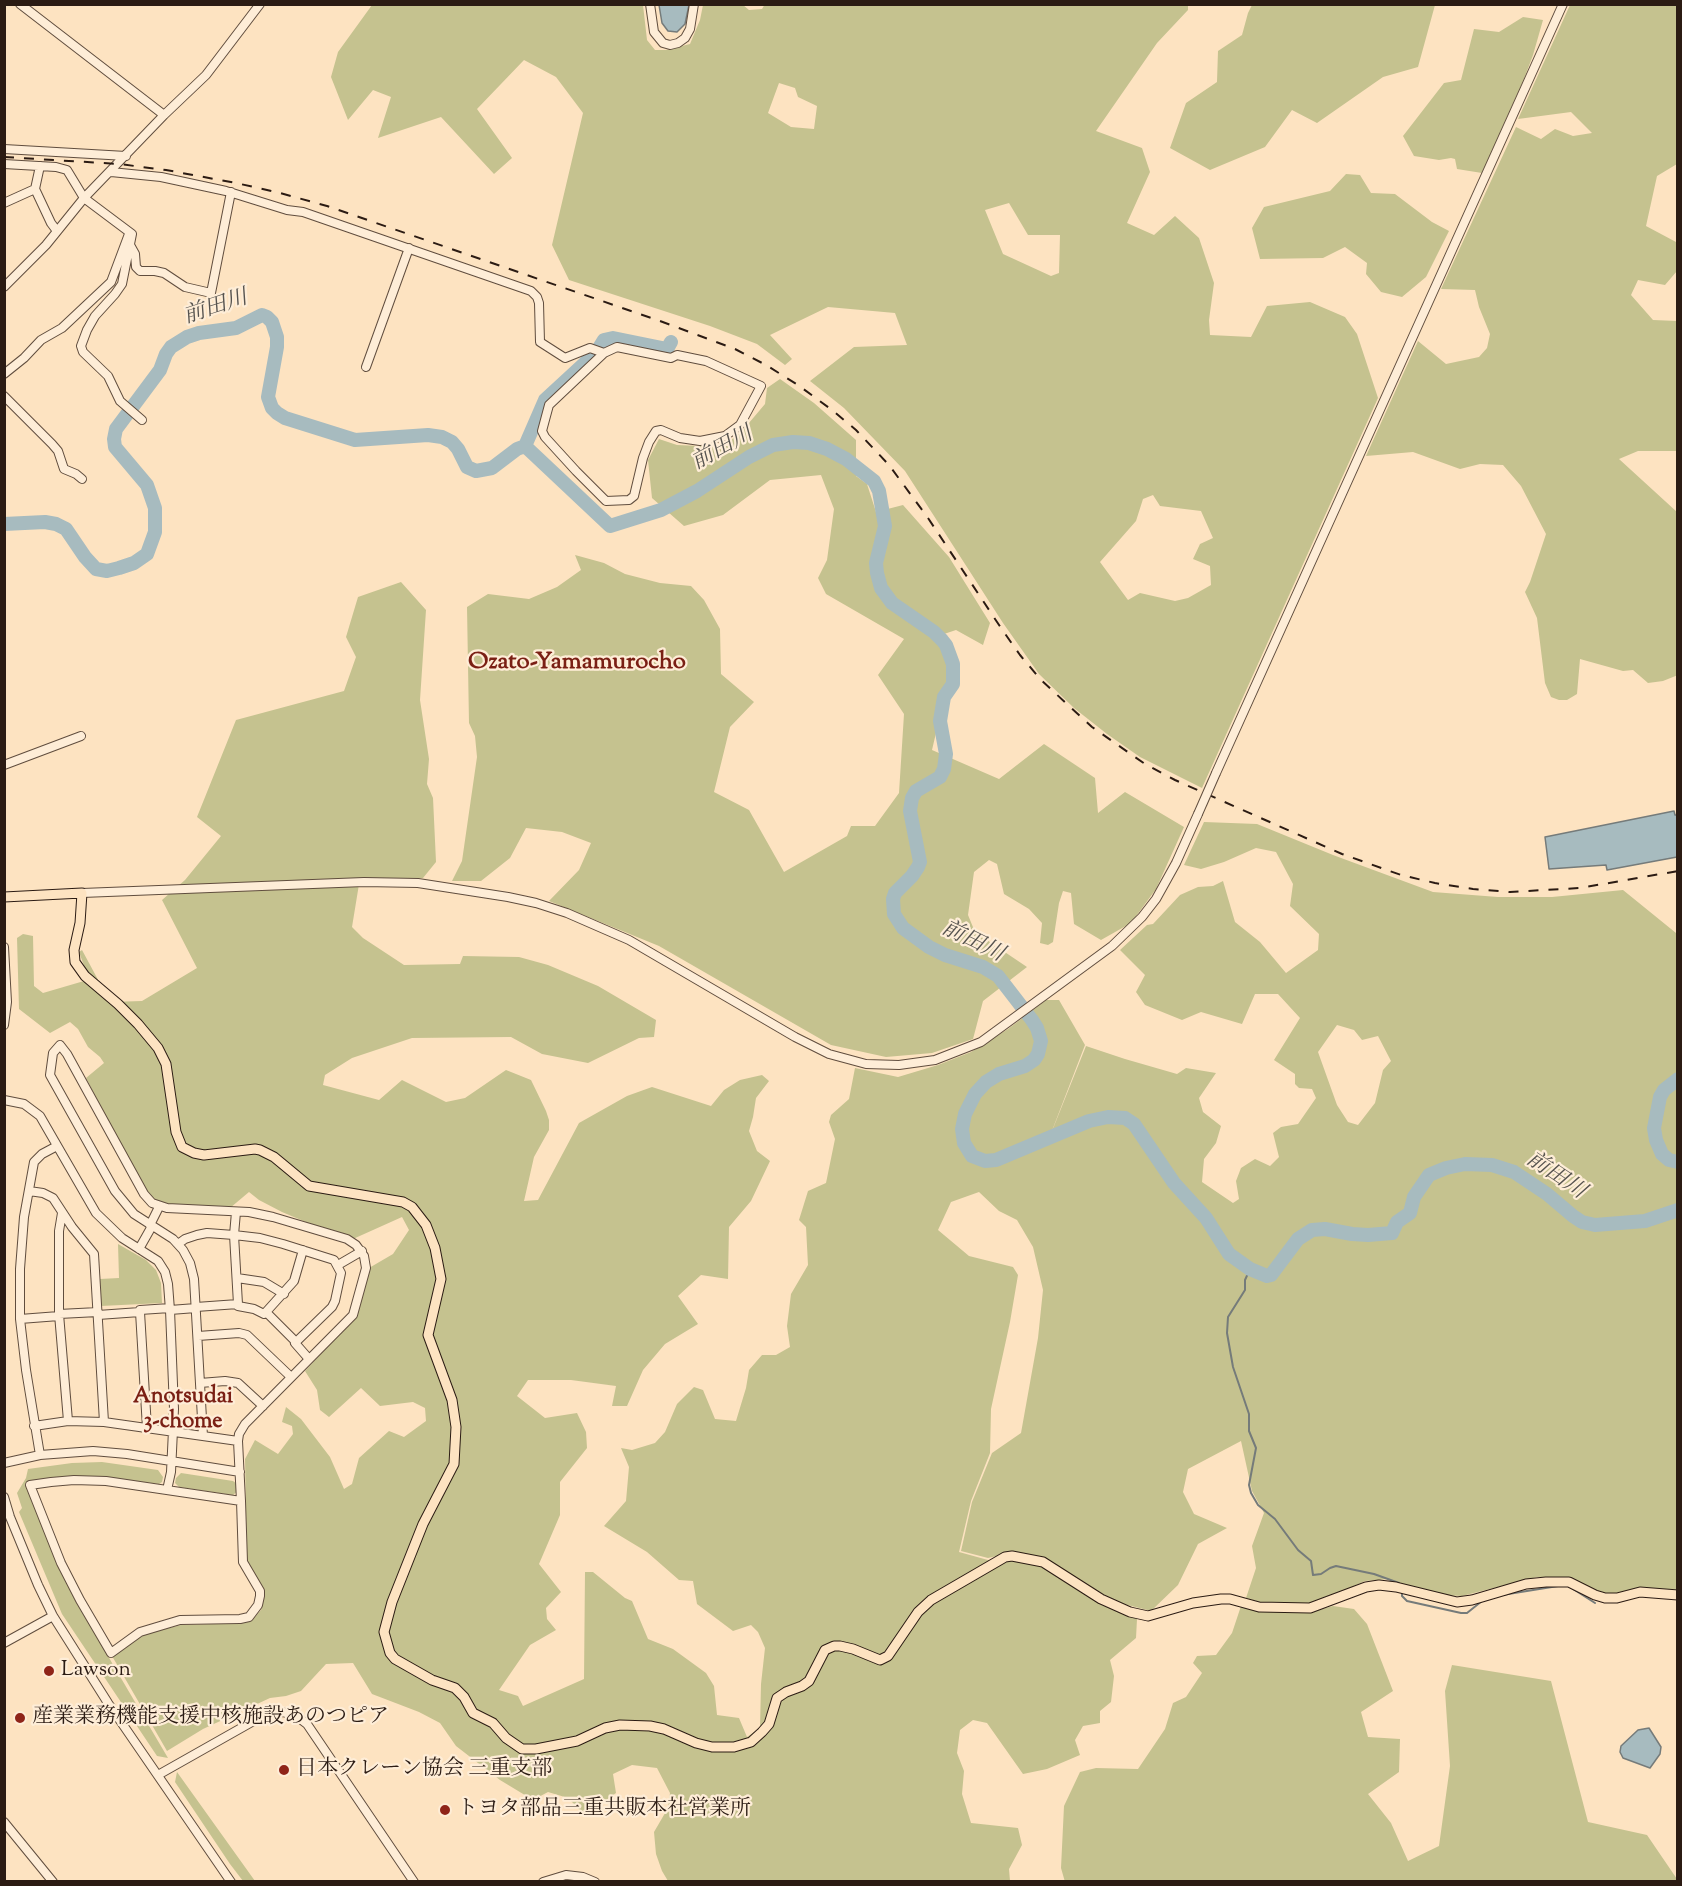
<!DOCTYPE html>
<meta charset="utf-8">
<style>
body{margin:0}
#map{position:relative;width:1682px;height:1886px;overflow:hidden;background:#fde3c1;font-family:"Sorts Mill Goudy",serif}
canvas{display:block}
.frame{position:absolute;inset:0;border:6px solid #2b1b13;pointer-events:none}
</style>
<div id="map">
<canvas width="1682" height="1886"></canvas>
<div class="frame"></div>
</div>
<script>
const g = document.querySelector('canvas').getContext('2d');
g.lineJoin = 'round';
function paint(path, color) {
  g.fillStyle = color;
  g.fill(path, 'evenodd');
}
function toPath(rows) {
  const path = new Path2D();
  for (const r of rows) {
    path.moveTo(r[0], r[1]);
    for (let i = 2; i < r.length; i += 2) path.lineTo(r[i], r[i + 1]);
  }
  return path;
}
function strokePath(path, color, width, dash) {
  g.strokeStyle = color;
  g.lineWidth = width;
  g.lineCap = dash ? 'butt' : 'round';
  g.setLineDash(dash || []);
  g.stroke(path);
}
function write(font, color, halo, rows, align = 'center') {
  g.font = font + ' "Sorts Mill Goudy","Noto Serif JP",serif';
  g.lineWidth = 4.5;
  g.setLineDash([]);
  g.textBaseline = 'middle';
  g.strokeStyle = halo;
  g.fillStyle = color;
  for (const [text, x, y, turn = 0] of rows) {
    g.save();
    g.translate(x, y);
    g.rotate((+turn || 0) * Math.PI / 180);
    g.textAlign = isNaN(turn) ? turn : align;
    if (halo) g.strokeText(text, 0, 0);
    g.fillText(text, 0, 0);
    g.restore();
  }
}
const green = toPath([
 [765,4,1188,5,1188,10,1157,43,1096,131,1142,148,1150,172,1127,223,1154,235,1175,216,1199,238,1214,283,1209,320,1210,335,1251,337,1267,306,1310,302,1345,317,1357,334,1378,398,1202,788,1140,757,1107,734,1074,708,1039,674,1003,623,905,471,844,408,810,381,854,347,907,345,895,313,828,307,770,335,792,359,785,365,757,344,710,326,569,280,552,245,583,113,556,77,524,60,477,109,512,158,494,174,441,117,378,138,391,97,373,90,348,120,331,77,338,52,372,5,643,5,647,40,655,50,666,50,690,44,700,20,703,5,743,5,749,10,762,9],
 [779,83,795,88,798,97,817,106,814,129,791,127,768,113],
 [1009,203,1028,235,1060,235,1059,273,1051,276,1003,254,985,210],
 [1153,495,1160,506,1201,511,1213,538,1200,544,1193,559,1210,566,1211,585,1188,598,1175,601,1140,593,1128,600,1100,562,1136,521,1143,499],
 [1252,5,1252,4,1435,5,1418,67,1383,77,1317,123,1292,110,1265,147,1210,170,1170,148,1186,103,1217,82,1218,51,1242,35,1248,13],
 [1570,5,1677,5,1677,164,1657,176,1646,226,1676,242,1677,271,1665,285,1638,280,1631,295,1653,320,1677,321,1677,451,1638,451,1619,459,1677,512,1678,675,1663,681,1648,683,1633,670,1623,671,1580,659,1577,694,1567,700,1559,700,1551,697,1545,683,1537,618,1525,592,1530,582,1546,534,1521,486,1503,465,1480,464,1460,469,1413,452,1366,456,1418,341,1446,364,1479,357,1487,348,1490,334,1479,307,1475,290,1441,289,1516,127,1541,139,1555,129,1573,136,1592,133,1571,112,1518,119],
 [1523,17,1543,20,1533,55,1524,79,1482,173,1457,169,1455,159,1451,158,1439,160,1414,156,1403,136,1444,83,1461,80,1474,29,1499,32],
 [1346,174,1360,175,1371,193,1395,194,1432,222,1449,231,1426,277,1402,297,1381,292,1366,274,1367,263,1345,247,1323,258,1260,259,1252,228,1264,207,1330,191],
 [780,379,814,403,856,440,856,476,867,484,876,512,903,505,949,557,990,623,983,645,956,630,944,634,948,681,932,750,999,779,1044,744,1095,778,1098,813,1125,792,1184,827,1156,889,1131,923,1101,940,1074,924,1071,893,1063,891,1059,903,1053,942,1048,945,1040,943,1042,923,1029,909,1004,894,997,864,989,860,974,872,968,915,975,932,1027,967,983,1001,973,1039,932,1053,886,1057,831,1045,659,946,549,901,579,870,591,843,562,832,526,828,510,858,481,881,452,881,462,861,477,757,475,736,469,723,467,607,488,594,529,599,557,587,581,570,575,555,604,563,625,574,660,583,691,586,704,600,720,629,721,674,754,702,730,727,714,792,749,810,784,872,847,836,851,826,875,826,899,793,904,714,878,675,904,639,826,594,818,578,827,560,834,509,821,475,770,480,723,515,684,526,652,498,648,460,659,439,677,445,723,447,743,430,765,404,767,388],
 [401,582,426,610,420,700,429,759,427,784,433,798,436,862,423,878,360,878,352,927,363,938,404,965,460,964,463,956,519,957,548,965,598,986,656,1020,654,1037,639,1038,588,1063,542,1054,511,1037,412,1038,352,1058,325,1075,323,1085,379,1100,402,1080,446,1102,465,1098,506,1070,531,1080,546,1111,549,1120,549,1130,534,1157,524,1201,538,1200,579,1123,627,1096,652,1087,711,1106,724,1090,740,1080,762,1075,769,1081,756,1098,753,1117,749,1131,757,1151,770,1161,751,1201,729,1227,728,1279,701,1275,678,1296,698,1324,665,1344,643,1370,627,1406,612,1406,616,1386,571,1380,528,1380,517,1396,545,1418,577,1413,586,1432,587,1448,560,1482,560,1515,539,1564,561,1592,546,1608,547,1619,556,1630,530,1645,499,1690,518,1696,523,1706,584,1679,585,1572,593,1572,625,1598,632,1601,648,1639,673,1649,706,1673,714,1686,717,1715,739,1718,747,1737,760,1728,761,1684,765,1648,758,1632,751,1625,733,1631,697,1604,693,1581,679,1580,647,1552,604,1526,626,1501,629,1467,621,1448,632,1450,655,1443,665,1432,677,1404,694,1387,703,1390,715,1419,736,1421,746,1388,749,1370,762,1355,776,1355,790,1347,787,1326,791,1294,808,1265,806,1227,799,1220,808,1191,826,1183,835,1139,829,1122,831,1115,849,1099,855,1068,898,1077,938,1065,971,1052,1008,1029,1046,1000,1059,1000,1085,1045,1048,1141,1086,1046,1125,1059,1177,1074,1186,1068,1216,1073,1199,1098,1203,1112,1221,1126,1216,1143,1204,1159,1202,1182,1233,1203,1239,1199,1236,1181,1241,1168,1255,1159,1270,1166,1279,1157,1273,1133,1281,1127,1298,1124,1316,1098,1312,1089,1299,1088,1295,1084,1295,1074,1274,1060,1300,1018,1278,994,1255,994,1242,1024,1201,1012,1182,1020,1145,1005,1136,992,1145,975,1120,950,1147,925,1153,924,1180,895,1198,887,1213,886,1223,881,1235,922,1260,942,1286,973,1318,950,1319,934,1290,906,1293,884,1276,852,1256,848,1224,862,1201,869,1184,865,1204,822,1257,824,1333,855,1433,892,1498,897,1552,897,1623,890,1676,933,1677,932,1677,1590,1643,1588,1614,1594,1598,1593,1568,1578,1537,1577,1462,1596,1440,1595,1388,1579,1365,1581,1327,1598,1303,1605,1270,1605,1246,1598,1256,1568,1252,1546,1264,1513,1252,1491,1241,1441,1188,1469,1183,1492,1194,1514,1227,1528,1198,1544,1178,1585,1151,1611,1116,1602,1049,1561,1015,1552,988,1558,961,1551,972,1502,992,1453,1021,1433,1038,1338,1043,1290,1033,1247,1017,1220,999,1211,979,1192,951,1202,938,1230,969,1256,1013,1267,1018,1275,1010,1322,991,1409,990,1453,971,1501,959,1552,988,1560,1014,1559,1035,1563,1067,1581,1101,1604,1137,1619,1136,1638,1110,1660,1114,1676,1111,1702,1100,1711,1100,1723,1083,1726,1075,1740,1080,1755,1047,1769,1023,1774,987,1723,973,1720,960,1730,957,1753,964,1771,962,1794,971,1823,1018,1828,1022,1845,1009,1869,1010,1881,668,1881,662,1871,656,1854,654,1832,668,1808,670,1793,657,1768,632,1765,613,1774,616,1793,585,1815,568,1798,548,1792,533,1800,500,1780,456,1746,440,1723,419,1712,372,1694,353,1663,326,1664,301,1691,286,1696,270,1698,203,1729,167,1751,112,1656,141,1635,181,1625,242,1623,254,1618,261,1610,265,1595,247,1560,245,1459,255,1440,278,1454,293,1434,292,1426,282,1422,286,1407,301,1419,330,1457,344,1489,352,1484,359,1458,389,1431,404,1437,426,1421,425,1408,413,1402,380,1406,361,1388,329,1417,320,1410,317,1390,305,1371,352,1320,369,1268,393,1254,409,1230,402,1217,353,1239,313,1225,282,1212,259,1200,249,1192,230,1208,158,1204,146,1194,86,1078,104,1063,100,1057,88,1047,78,1029,70,1022,50,1033,19,1009,17,938,23,934,33,936,34,986,43,993,84,981,86,971,79,952,82,950,110,1002,142,1001,197,968,162,900,185,880,221,836,197,817,236,720,344,691,356,657,346,637,358,597],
 [1337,1025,1354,1030,1362,1040,1378,1036,1391,1061,1383,1070,1375,1103,1358,1125,1348,1122,1337,1105,1318,1052],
 [118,1244,146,1260,156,1270,161,1283,162,1303,101,1306,100,1279,119,1278],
 [102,1462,158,1470,163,1477,162,1482,159,1484,100,1476,78,1476,25,1483,75,1600,168,1758,157,1756,62,1614,19,1512,22,1508,17,1493,26,1478,28,1469,72,1463],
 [181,1473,233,1481,237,1484,238,1491,233,1495,179,1487,175,1483,176,1478],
 [1241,1606,1311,1612,1333,1606,1354,1609,1367,1624,1393,1691,1361,1712,1368,1737,1400,1739,1399,1772,1368,1794,1391,1823,1408,1861,1439,1846,1450,1766,1445,1691,1452,1665,1551,1681,1588,1822,1647,1835,1677,1879,1678,1881,1065,1882,1061,1868,1064,1806,1080,1772,1096,1768,1138,1769,1165,1729,1173,1703,1186,1697,1202,1673,1193,1663,1197,1656,1216,1655,1232,1633],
 [177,1772,255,1881,243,1881,230,1864,175,1782]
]);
const water = toPath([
 [659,5,689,5,685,24,677,32,668,31,662,23,659,5],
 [1674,811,1675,815,1677,815,1677,857,1607,870,1606,865,1549,869,1545,837,1674,811],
 [1649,1728,1661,1747,1660,1754,1650,1768,1623,1758,1620,1752,1621,1746,1638,1730,1649,1728]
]);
const stream = toPath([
 [1250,1269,1245,1280,1245,1290,1228,1317,1227,1333,1233,1367,1249,1414,1249,1431,1256,1448,1249,1485,1251,1493,1258,1505,1275,1519,1298,1550,1311,1561,1313,1575,1321,1574,1330,1568,1336,1566,1374,1574,1399,1583],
 [1570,1587,1595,1603],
 [1402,1591,1402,1596,1407,1601,1461,1613,1467,1613,1482,1601],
 [1502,1595,1558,1586]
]);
const river = toPath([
 [525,446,545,400,596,353,604,340,613,338,667,349,671,342],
 [4,524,45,522,56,524,66,529,85,557,96,569,107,571,119,568,134,563,147,554,155,532,155,508,147,485,115,447,114,439,116,429,160,370,166,354,171,347,187,337,199,333,236,328,262,315,267,317,272,322,277,337,277,347,268,397,272,408,277,413,285,418,355,440,428,435,442,437,452,442,458,449,467,467,476,471,492,468,517,449,525,446,610,526,661,510,697,491,749,457,773,445,793,442,809,443,827,449,846,459,874,481,879,491,885,526,876,563,877,573,881,588,892,603,934,632,942,640,946,645,953,664,953,684,944,697,940,721,946,754,944,769,940,777,916,791,912,798,910,811,920,862,918,867,912,876,895,893,893,899,894,914,903,928,929,947,945,955,983,967,998,976,1032,1020,1037,1028,1041,1041,1038,1054,1034,1060,1025,1066,999,1074,986,1082,975,1094,965,1114,962,1129,964,1143,972,1156,985,1161,996,1160,1089,1121,1108,1117,1125,1118,1134,1124,1174,1183,1206,1218,1229,1254,1250,1269,1267,1276,1271,1275,1298,1239,1312,1230,1325,1229,1352,1234,1368,1235,1392,1233,1397,1222,1410,1213,1414,1197,1429,1175,1446,1168,1465,1164,1492,1165,1514,1172,1547,1194,1573,1216,1582,1222,1595,1225,1645,1221,1678,1210],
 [1678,1079,1664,1090,1660,1097,1654,1128,1656,1140,1662,1154,1669,1160,1678,1162]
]);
const minor = toPath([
 [20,4,164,115],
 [650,4,654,32,663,43,670,45,678,43,685,38,690,29,694,4],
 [4,149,126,156],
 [4,164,56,167,67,170,84,198,132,234,122,284,115,294,95,316,87,330,81,346,83,352,108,376,120,401,142,420],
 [40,166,35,189,51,223,57,231],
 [111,172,161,177,226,191,287,210,303,212,531,291,537,297,539,303,540,342,565,358,590,348,604,353,617,347,671,358,677,355,706,361,761,386,740,425,725,436,700,441,680,438,661,430,656,431,649,442,643,458,634,496,629,500,606,501,576,471,545,437,542,431,549,405,604,353],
 [4,203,35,189],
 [130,245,135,254,136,267,140,271,155,271,164,273,185,287,211,293,231,192],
 [4,287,46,245,84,198,164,115,206,75,260,4],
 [366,367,409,248],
 [4,374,24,358,41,340,62,328,111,282,129,234],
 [4,396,52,444,58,451,64,469,76,474,82,479],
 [4,765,81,736],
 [1216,773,1563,4],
 [82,893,364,882,418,883,508,897,536,903,567,913,629,940,795,1037,829,1054,866,1064,899,1065,935,1060,981,1042,1112,946,1142,917,1156,899,1176,863,1198,814],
 [4,947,7,1002,4,1025],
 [4,1100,24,1104,40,1116,96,1213,122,1238,158,1261,165,1272,168,1284,170,1310,174,1409,171,1472,167,1490],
 [29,1191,43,1193,53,1198,72,1227,94,1254,104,1422],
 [236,1212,234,1235,238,1304],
 [62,1213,59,1231,59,1314,68,1421],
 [150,1225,159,1207],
 [178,1244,185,1239,197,1235,207,1233,234,1235,260,1238,283,1244,334,1260,341,1273,335,1301,332,1307,296,1342],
 [139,1249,152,1226],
 [338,1265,362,1251],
 [237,1278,264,1282,284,1294],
 [196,1307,238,1304,238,1306,254,1309,264,1314,266,1312,296,1342,295,1343,309,1359],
 [170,1310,196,1308],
 [140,1312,147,1428],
 [266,1312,294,1281,303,1250],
 [59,1314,98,1312],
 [98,1315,140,1312,140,1310,170,1308],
 [20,1319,59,1316],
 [198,1336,239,1333,247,1335,291,1377],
 [200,1383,225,1381,238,1383,263,1406],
 [34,1426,68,1421,104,1422,238,1441],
 [203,1436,194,1279,190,1263,183,1250,173,1239,134,1214,115,1191,50,1075,53,1053,60,1045,67,1054,144,1194,152,1203,167,1208,249,1212,273,1217,347,1239,356,1245,364,1256,366,1268,353,1315,245,1424,239,1434,238,1441,241,1501,243,1562,260,1591,260,1596,258,1605,249,1617,240,1619,180,1620,140,1632,111,1653,80,1600,61,1563,30,1485,51,1482,74,1480,106,1481,241,1501],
 [40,1455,26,1370,20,1319,20,1269,24,1217,34,1162,42,1154,57,1146],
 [4,1463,40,1455,93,1451,127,1454,240,1472],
 [4,1497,10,1517,38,1585,53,1616,108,1703,231,1882],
 [4,1643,53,1616],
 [158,1775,266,1714,282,1712,295,1715,307,1724,414,1882],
 [4,1822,53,1882],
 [543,1882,566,1875,583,1877,595,1882]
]);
const major = toPath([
 [4,897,82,893,80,923,74,950,75,962,85,976,118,1004,138,1024,158,1048,166,1064,176,1132,182,1147,194,1153,204,1155,255,1149,260,1150,274,1157,309,1186,403,1202,412,1207,426,1225,435,1248,441,1279,428,1335,452,1400,456,1427,454,1464,423,1524,392,1602,384,1632,390,1653,395,1659,432,1680,455,1688,464,1697,473,1713,493,1723,506,1738,522,1749,536,1749,577,1741,605,1728,620,1725,650,1726,664,1729,696,1743,712,1747,734,1747,751,1742,762,1732,769,1724,777,1698,786,1692,802,1686,809,1681,825,1650,834,1646,840,1646,853,1649,880,1660,888,1656,918,1612,931,1600,1005,1557,1012,1556,1043,1562,1101,1599,1130,1612,1148,1616,1193,1603,1221,1599,1230,1599,1259,1607,1310,1608,1366,1587,1379,1585,1396,1587,1457,1602,1472,1600,1526,1584,1546,1582,1569,1582,1595,1595,1605,1598,1617,1598,1640,1592,1678,1595]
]);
const rail = toPath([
 [4,157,119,164,166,170,236,183,280,193,327,206,660,321,735,349,766,365,798,385,832,410,856,430,889,465,928,518,1001,628,1020,655,1041,680,1092,727,1145,764,1175,780,1342,854,1401,875,1435,883,1473,889,1510,892,1580,888,1678,871]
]);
const minorBridge = toPath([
 [1198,814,1216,773]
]);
const markers = [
 [49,1671,6,"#8f2418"],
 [20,1718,6,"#8f2418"],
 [284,1770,6,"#8f2418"],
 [445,1810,6,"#8f2418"]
];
const poiNames = [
 ["Lawson",61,1671],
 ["産業業務機能支援中核施設あのつピア",32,1718],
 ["日本クレーン協会 三重支部",296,1770],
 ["トヨタ部品三重共販本社営業所",457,1810]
];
const waterNames = [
 ["前田川",216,309,-18],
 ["前田川",723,450,-29],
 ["前田川",972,943,26],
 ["前田川",1555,1177,34]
];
const neighbourhoodNames = [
 ["Anotsudai",183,1398],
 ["3-chome",183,1423]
];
const quarterNames = [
 ["Ozato-Yamamurocho",577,664]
];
paint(green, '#c5c28f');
paint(water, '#a7bbbf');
strokePath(water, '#757b7a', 1.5);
strokePath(stream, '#757b7a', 2);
strokePath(river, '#a7bbbf', 14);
strokePath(minor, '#604d3e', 10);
strokePath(major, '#2b1b13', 11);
strokePath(minor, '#feedd7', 8);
strokePath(major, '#fde3c1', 9);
strokePath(rail, '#2b1b13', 2, [10, 10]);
strokePath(minorBridge, '#604d3e', 10, []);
strokePath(minorBridge, '#feedd7', 8);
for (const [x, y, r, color] of markers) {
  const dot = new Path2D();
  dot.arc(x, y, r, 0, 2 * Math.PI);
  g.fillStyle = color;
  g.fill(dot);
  strokePath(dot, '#feedd7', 2);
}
write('21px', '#2b1b13', '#feedd7', poiNames, 'left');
write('italic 22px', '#56534f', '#feedd7', waterNames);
write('bold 22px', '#7a1f14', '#feedd7', neighbourhoodNames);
write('bold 24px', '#7a1f14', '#feedd7', quarterNames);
</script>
